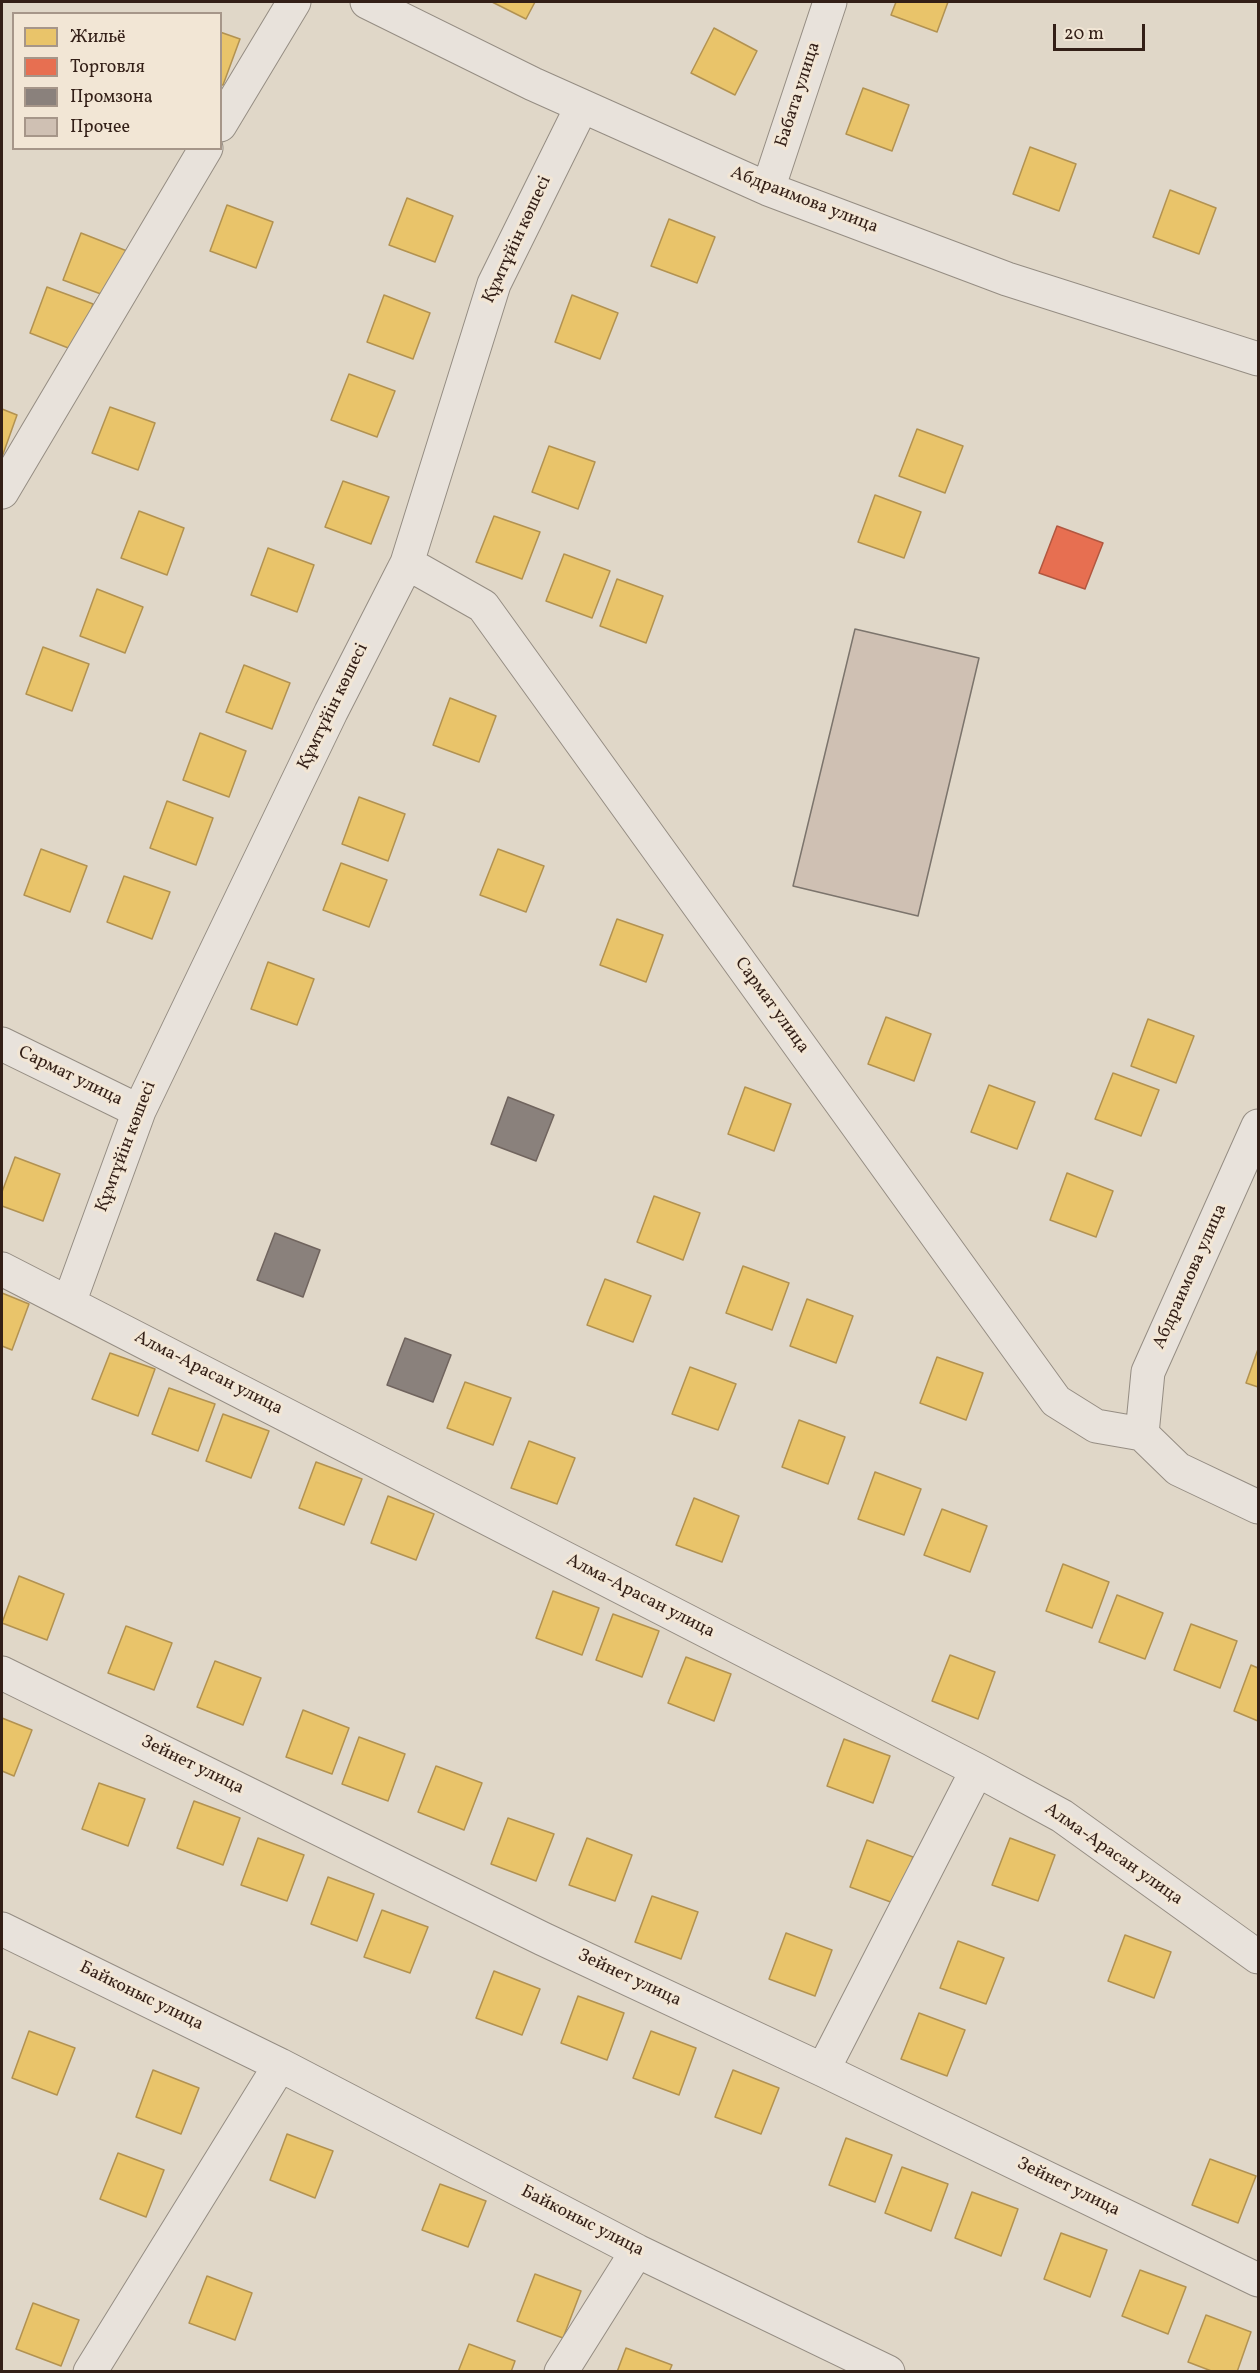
<!DOCTYPE html>
<meta charset="utf-8">
<style>
body{margin:0}
#map{position:relative;width:1260px;height:2373px;overflow:hidden;background:#e0d7c8;font-family:Vollkorn,serif}
canvas{display:block}
.frame{position:absolute;inset:0;border:3px solid #331f17;pointer-events:none}
.legend{position:absolute;left:12px;top:12px;width:210px;height:138px;box-sizing:border-box;background:#f2e6d5;border:2px solid #a69689;margin:0;padding:8px 10px;list-style:none;font-size:18px;color:#331f17}
.legend li{display:flex;align-items:center;gap:12px;height:30px}
.legend b{width:30px;border:2px solid #a69689}
.scale{position:absolute;left:1053px;top:24px;width:92px;height:27px;box-sizing:border-box;border:3px solid #331f17;border-top:0;padding-left:8px;font-size:18px;line-height:21px;white-space:nowrap;color:#331f17;-webkit-text-stroke:4px #f2e6d5;paint-order:stroke}
</style>
<div id="map">
<canvas width="1260" height="2373"></canvas>
<div class="frame"></div>
<ul class="legend">
<li><b style="height:16px;background:#e9c46a"></b>Жильё</li>
<li><b style="height:16px;background:#e76f51"></b>Торговля</li>
<li><b style="height:16px;background:#8a817c"></b>Промзона</li>
<li><b style="height:16px;background:#cfc0b3"></b>Прочее</li>
</ul>
<div class="scale">20 m</div>
</div>
<script>
const g = document.querySelector('canvas').getContext('2d');
g.lineJoin = 'round';
function paint(path, color) {
  g.fillStyle = color;
  g.fill(path, 'evenodd');
}
function toPath(rows) {
  const path = new Path2D();
  for (const r of rows) {
    path.moveTo(r[0], r[1]);
    for (let i = 2; i < r.length; i += 2) path.lineTo(r[i], r[i + 1]);
  }
  return path;
}
function strokePath(path, color, width, dash) {
  g.strokeStyle = color;
  g.lineWidth = width;
  g.lineCap = dash ? 'butt' : 'round';
  g.setLineDash(dash || []);
  g.stroke(path);
}
function write(font, color, halo, rows, align = 'center') {
  g.font = font + ' Vollkorn,serif';
  g.lineWidth = 6;
  g.setLineDash([]);
  g.textBaseline = 'middle';
  g.strokeStyle = halo;
  g.fillStyle = color;
  for (const [text, x, y, turn = 0] of rows) {
    g.save();
    g.translate(x, y);
    g.rotate((+turn || 0) * Math.PI / 180);
    g.textAlign = isNaN(turn) ? turn : align;
    if (halo) g.strokeText(text, 0, 0);
    g.fillText(text, 0, 0);
    g.restore();
  }
}
const homes = toPath([
 [492,2,535,2,526,19,492,2],
 [896,2,948,2,937,32,891,15,896,2],
 [714,28,757,51,735,95,691,73,714,28],
 [220,32,240,39,223,85,220,85,220,32],
 [863,88,909,105,892,151,846,134,863,88],
 [1030,147,1076,164,1059,211,1013,194,1030,147],
 [1170,190,1216,208,1199,254,1153,237,1170,190],
 [407,198,453,216,435,262,389,245,407,198],
 [227,205,273,222,256,268,210,251,227,205],
 [669,219,715,237,697,283,651,266,669,219],
 [81,233,127,251,109,297,63,280,81,233],
 [47,287,93,304,76,351,30,333,47,287],
 [384,295,430,313,413,359,367,342,384,295],
 [572,295,618,313,600,359,555,342,572,295],
 [349,374,395,391,377,437,331,420,349,374],
 [110,407,155,423,138,470,92,453,110,407],
 [2,409,17,415,2,457,2,409],
 [917,429,963,446,945,493,899,476,917,429],
 [549,446,595,462,578,509,532,492,549,446],
 [343,481,389,497,371,544,325,527,343,481],
 [875,495,921,512,904,558,858,542,875,495],
 [139,511,184,528,167,575,121,558,139,511],
 [494,516,540,532,522,579,476,562,494,516],
 [268,548,314,565,297,612,251,595,268,548],
 [564,554,610,571,592,618,546,601,564,554],
 [617,579,663,596,646,643,600,626,617,579],
 [97,589,143,607,125,653,80,636,97,589],
 [43,647,89,664,72,711,26,694,43,647],
 [244,665,290,683,272,729,226,712,244,665],
 [450,698,496,716,479,762,433,745,450,698],
 [200,733,246,751,229,797,183,780,200,733],
 [359,797,405,814,388,861,342,844,359,797],
 [167,801,213,818,196,865,150,848,167,801],
 [41,849,87,866,70,912,24,895,41,849],
 [498,849,544,866,526,912,480,895,498,849],
 [341,863,387,880,369,927,323,910,341,863],
 [124,876,170,892,152,939,107,922,124,876],
 [617,919,663,935,646,982,600,965,617,919],
 [268,962,314,979,297,1025,251,1009,268,962],
 [886,1017,931,1034,914,1081,868,1064,886,1017],
 [1148,1019,1194,1036,1176,1083,1131,1066,1148,1019],
 [1113,1073,1159,1090,1141,1136,1095,1119,1113,1073],
 [989,1085,1035,1102,1017,1149,971,1132,989,1085],
 [745,1087,791,1104,774,1151,728,1134,745,1087],
 [15,1157,60,1174,43,1221,2,1206,2,1192,15,1157],
 [1067,1173,1113,1191,1096,1237,1050,1220,1067,1173],
 [654,1196,700,1213,683,1260,637,1242,654,1196],
 [743,1266,789,1283,772,1330,726,1313,743,1266],
 [605,1279,651,1296,633,1342,587,1325,605,1279],
 [2,1293,29,1304,12,1350,2,1346,2,1293],
 [807,1299,853,1316,836,1363,790,1346,807,1299],
 [1258,1349,1258,1387,1246,1383,1258,1349],
 [110,1353,155,1369,138,1416,92,1399,110,1353],
 [937,1357,983,1373,966,1420,920,1403,937,1357],
 [690,1367,736,1384,718,1430,672,1414,690,1367],
 [465,1382,511,1398,493,1445,447,1428,465,1382],
 [169,1388,215,1404,198,1451,152,1434,169,1388],
 [223,1414,269,1431,251,1478,206,1461,223,1414],
 [799,1420,845,1437,828,1484,782,1467,799,1420],
 [529,1441,575,1458,557,1504,511,1488,529,1441],
 [316,1462,362,1479,344,1525,299,1508,316,1462],
 [875,1472,921,1489,904,1535,858,1519,875,1472],
 [388,1496,434,1514,416,1560,371,1543,388,1496],
 [694,1498,739,1516,722,1562,676,1545,694,1498],
 [942,1509,987,1526,970,1572,924,1555,942,1509],
 [1063,1564,1109,1582,1092,1628,1046,1611,1063,1564],
 [19,1576,64,1594,47,1640,2,1623,19,1576],
 [553,1591,599,1608,582,1655,536,1638,553,1591],
 [1117,1595,1163,1613,1145,1659,1099,1642,1117,1595],
 [613,1614,659,1631,642,1677,596,1660,613,1614],
 [1191,1624,1237,1641,1220,1688,1174,1670,1191,1624],
 [126,1626,172,1643,154,1690,108,1673,126,1626],
 [950,1655,995,1672,978,1719,932,1701,950,1655],
 [686,1657,731,1674,714,1721,668,1703,686,1657],
 [215,1661,261,1678,243,1725,197,1707,215,1661],
 [1251,1665,1258,1668,1258,1721,1234,1711,1251,1665],
 [303,1710,349,1728,332,1774,286,1757,303,1710],
 [2,1718,32,1730,14,1776,2,1771,2,1718],
 [359,1737,405,1754,388,1801,342,1784,359,1737],
 [844,1739,890,1756,873,1803,827,1786,844,1739],
 [436,1766,482,1783,464,1830,418,1812,436,1766],
 [99,1783,145,1799,128,1846,82,1829,99,1783],
 [194,1801,240,1818,223,1865,177,1848,194,1801],
 [508,1818,554,1834,536,1881,491,1864,508,1818],
 [258,1838,304,1855,287,1901,241,1885,258,1838],
 [587,1838,632,1855,615,1901,569,1885,587,1838],
 [1010,1838,1055,1855,1038,1901,992,1885,1010,1838],
 [867,1840,913,1857,896,1904,850,1887,867,1840],
 [328,1877,374,1894,357,1941,311,1924,328,1877],
 [652,1896,698,1912,681,1959,635,1942,652,1896],
 [382,1910,428,1927,410,1973,364,1957,382,1910],
 [786,1933,832,1950,815,1996,769,1979,786,1933],
 [1125,1935,1171,1952,1154,1998,1108,1981,1125,1935],
 [958,1941,1004,1958,986,2004,940,1988,958,1941],
 [494,1971,540,1989,522,2035,476,2018,494,1971],
 [578,1996,624,2013,607,2060,561,2043,578,1996],
 [919,2013,965,2030,947,2076,901,2059,919,2013],
 [29,2031,75,2048,57,2095,12,2078,29,2031],
 [651,2031,696,2048,679,2095,633,2078,651,2031],
 [153,2070,199,2088,181,2134,136,2117,153,2070],
 [733,2070,779,2088,761,2134,715,2117,733,2070],
 [287,2134,333,2151,315,2198,270,2180,287,2134],
 [846,2138,892,2155,875,2202,829,2185,846,2138],
 [118,2153,164,2170,146,2217,100,2199,118,2153],
 [1210,2159,1256,2176,1238,2223,1192,2205,1210,2159],
 [902,2167,948,2184,931,2231,885,2213,902,2167],
 [440,2184,486,2201,468,2247,422,2230,440,2184],
 [972,2192,1018,2209,1001,2256,955,2238,972,2192],
 [1061,2233,1107,2250,1090,2297,1044,2279,1061,2233],
 [1140,2270,1186,2287,1168,2334,1122,2316,1140,2270],
 [535,2274,581,2291,563,2338,517,2321,535,2274],
 [207,2276,252,2293,235,2340,189,2323,207,2276],
 [33,2303,79,2320,61,2366,16,2349,33,2303],
 [1206,2315,1251,2332,1237,2372,1214,2372,1188,2362,1206,2315],
 [469,2344,515,2361,511,2372,458,2372,469,2344],
 [626,2348,672,2365,669,2372,617,2372,626,2348]
]);
const shops = toPath([
 [1057,526,1103,543,1085,589,1039,573,1057,526]
]);
const industry = toPath([
 [508,1097,554,1115,536,1161,491,1144,508,1097],
 [275,1233,320,1250,303,1297,257,1280,275,1233],
 [405,1338,451,1355,433,1402,387,1385,405,1338]
]);
const building = toPath([
 [855,629,979,658,918,916,793,886,855,629]
]);
const minor = toPath([
 [367,2,533,84,768,189,1007,279,1258,359],
 [220,125,294,2],
 [768,189,830,2],
 [2,492,206,148],
 [407,563,483,606,1056,1401,1096,1426,1142,1434],
 [2,1044,139,1111],
 [2,1269,977,1770,1062,1816,1258,1957],
 [69,1303,139,1111,331,712,407,563,494,284,582,106],
 [1142,1434,1148,1372,1258,1126],
 [1142,1434,1178,1469,1258,1507],
 [2,1673,543,1939,823,2070,1258,2280],
 [2,1929,280,2065,637,2251,888,2372],
 [823,2070,977,1770],
 [90,2372,280,2065],
 [561,2372,637,2251]
]);
const streetNames = [
 ["Бабата улица",799,95,-72],
 ["Абдраимова улица",804,201,21],
 ["Құмтұйiн көшесі",518,240,-65],
 ["Құмтұйiн көшесі",334,707,-64],
 ["Сармат улица",771,1006,54],
 ["Сармат улица",70,1077,26],
 ["Құмтұйiн көшесі",127,1147,-69],
 ["Абдраимова улица",1191,1277,-66],
 ["Алма-Арасан улица",208,1374,27],
 ["Алма-Арасан улица",640,1597,27],
 ["Зейнет улица",192,1766,26],
 ["Алма-Арасан улица",1113,1855,35],
 ["Зейнет улица",629,1979,25],
 ["Байконыс улица",141,1997,26],
 ["Зейнет улица",1068,2188,26],
 ["Байконыс улица",582,2222,27]
];
paint(homes, '#e9c46a');
strokePath(homes, '#b29251', 1.5);
paint(shops, '#e76f51');
strokePath(shops, '#b15740', 1.5);
paint(industry, '#8a817c');
strokePath(industry, '#70645e', 1.5);
paint(building, '#cfc0b3');
strokePath(building, '#7c746c', 1.5);
strokePath(minor, '#958d83', 35);
strokePath(minor, '#e8e2db', 33);
write('18px', '#331f17', '#f2e6d5', streetNames);
</script>
